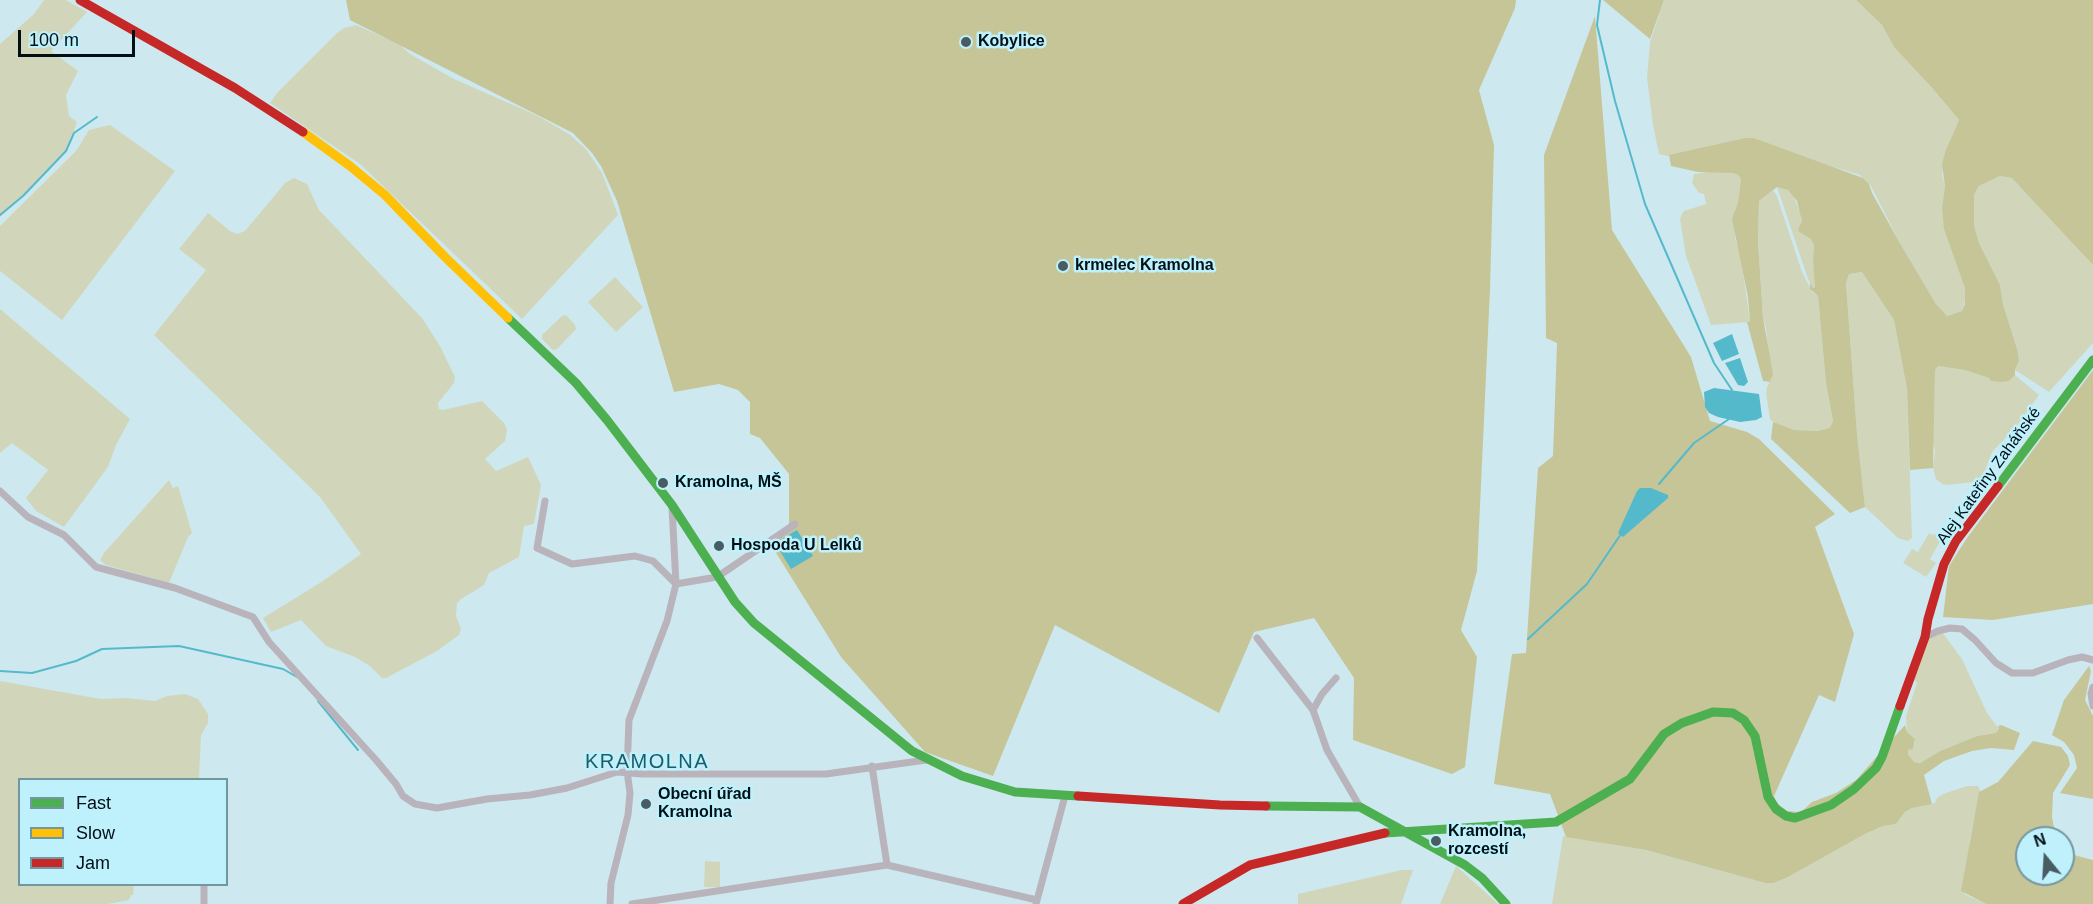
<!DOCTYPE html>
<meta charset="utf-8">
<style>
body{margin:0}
#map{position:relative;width:2093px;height:904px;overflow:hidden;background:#cde9ef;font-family:Arial,sans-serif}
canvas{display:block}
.legend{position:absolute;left:18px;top:778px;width:210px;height:108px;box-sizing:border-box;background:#bff1fd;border:2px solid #7397a1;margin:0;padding:8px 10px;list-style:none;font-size:18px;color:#001016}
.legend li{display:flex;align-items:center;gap:12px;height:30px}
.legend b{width:30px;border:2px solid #7397a1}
.north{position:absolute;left:2015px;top:826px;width:60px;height:60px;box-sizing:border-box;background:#bff1fd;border:2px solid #7397a1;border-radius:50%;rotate:342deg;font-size:16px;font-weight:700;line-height:24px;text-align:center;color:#001016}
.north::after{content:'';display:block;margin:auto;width:21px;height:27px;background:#485c62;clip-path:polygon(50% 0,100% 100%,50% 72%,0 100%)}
.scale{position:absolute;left:18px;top:30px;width:117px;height:27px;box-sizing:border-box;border:3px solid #001016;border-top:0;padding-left:8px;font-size:18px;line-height:21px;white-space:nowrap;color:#001016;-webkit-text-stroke:4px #bff1fd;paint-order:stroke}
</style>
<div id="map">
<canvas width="2093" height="904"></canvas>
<ul class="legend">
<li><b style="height:8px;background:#4caf50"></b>Fast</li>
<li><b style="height:8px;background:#ffc107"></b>Slow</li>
<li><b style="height:8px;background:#c62828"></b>Jam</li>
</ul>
<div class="north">N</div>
<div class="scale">100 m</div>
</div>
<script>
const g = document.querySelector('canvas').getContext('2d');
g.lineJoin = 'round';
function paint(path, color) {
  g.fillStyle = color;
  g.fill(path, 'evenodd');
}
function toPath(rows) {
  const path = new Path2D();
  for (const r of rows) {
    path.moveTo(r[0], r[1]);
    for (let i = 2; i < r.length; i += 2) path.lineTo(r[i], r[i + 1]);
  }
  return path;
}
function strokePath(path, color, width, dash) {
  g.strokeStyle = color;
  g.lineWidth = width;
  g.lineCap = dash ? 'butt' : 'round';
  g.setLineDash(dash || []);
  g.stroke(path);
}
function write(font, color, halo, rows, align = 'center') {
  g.font = font + ' Arial,sans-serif';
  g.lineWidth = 5;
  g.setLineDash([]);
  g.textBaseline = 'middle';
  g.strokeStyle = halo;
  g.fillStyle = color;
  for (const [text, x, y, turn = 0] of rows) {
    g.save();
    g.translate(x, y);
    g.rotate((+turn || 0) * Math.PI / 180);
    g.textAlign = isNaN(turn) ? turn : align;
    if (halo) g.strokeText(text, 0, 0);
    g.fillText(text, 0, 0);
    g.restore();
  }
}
const green = toPath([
 [44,0,66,0,87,12,51,51,78,71,66,95,69,116,77,122,70,143,65,151,15,204,0,217,0,44,34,14],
 [1664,0,1856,0,1882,25,1894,47,1933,89,1959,120,1945,152,1942,175,1945,186,1942,207,1965,288,1966,298,1962,311,1946,316,1936,304,1901,245,1871,186,1860,175,1814,161,1754,138,1745,138,1668,156,1659,154,1653,125,1647,78,1650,42],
 [356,25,399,44,410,54,454,79,538,116,569,134,586,149,602,173,618,215,522,319,360,164,270,103,277,93,336,34,344,28],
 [110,125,175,171,62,320,0,271,0,226,76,151,89,130],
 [1715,171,1733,173,1738,175,1741,179,1738,202,1735,210,1735,238,1741,257,1750,322,1711,325,1686,256,1680,219,1682,214,1684,211,1706,204,1704,194,1699,193,1692,183,1694,174],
 [2000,176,2012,178,2018,182,2093,265,2093,343,2049,392,2015,370,2019,361,2018,352,2003,304,2000,285,1979,243,1974,225,1974,195,1979,186],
 [294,178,307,184,319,210,422,318,440,346,455,377,454,383,438,403,439,409,443,410,482,401,504,423,507,430,505,441,485,459,496,471,528,457,541,485,534,524,524,526,519,557,489,573,484,585,461,599,457,603,456,616,461,629,459,635,437,651,386,678,382,678,370,666,355,657,326,646,301,620,271,632,263,618,323,581,361,554,320,497,154,335,206,270,179,249,208,213,230,231,237,234,245,231,285,183],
 [1777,187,1784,188,1792,193,1801,214,1802,221,1798,229,1799,232,1812,239,1814,245,1813,259,1816,287,1813,288,1808,279],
 [1773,190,1777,196,1802,272,1812,292,1818,296,1826,383,1833,421,1831,428,1817,431,1794,430,1775,424,1770,419,1766,393,1767,387,1771,380,1766,328,1763,318,1758,241,1759,201],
 [1862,272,1894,320,1907,389,1912,538,1908,541,1898,538,1865,507,1857,434,1846,283,1849,274],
 [615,277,643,307,616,332,588,302],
 [0,309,130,419,116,445,108,467,64,527,36,511,26,498,48,470,12,443,0,453],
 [566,315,575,325,576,329,557,349,553,350,542,339,542,335,562,316],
 [1938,366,1965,370,1989,378,1992,381,2009,381,2015,375,2039,395,2017,426,1992,452,1981,481,1948,485,1942,484,1936,479,1933,468,1935,451,1933,443,1935,370],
 [169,480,173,488,178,486,192,533,188,537,169,583,106,565,100,560,104,553],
 [1929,533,1932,535,1936,534,1941,540,1930,559,1936,563,1926,577,1903,563,1912,549,1918,552],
 [1942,632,1962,659,1987,713,1999,729,1996,733,1977,736,1940,751,1920,763,1914,762,1908,754,1908,750,1913,748,1915,743,1915,739,1907,732,1906,716,1917,683,1913,678,1927,639],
 [0,681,101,699,126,698,155,701,167,696,185,694,198,699,208,714,208,723,201,735,199,779,20,780,20,884,134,885,133,895,131,895,129,900,108,904,0,904],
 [1967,786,1978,786,1980,790,1970,839,1964,894,1986,904,1552,904,1563,836,1646,850,1765,883,1788,877,1865,834,1883,826,1896,824,1905,812,1912,808,1935,803,1937,798,1943,794],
 [705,861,720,862,720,887,704,887],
 [1456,866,1495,901,1498,904,1440,904],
 [1402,870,1413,870,1401,904,1298,904,1298,894]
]);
const forest = toPath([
 [346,0,1516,0,1515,8,1479,90,1494,145,1490,289,1477,571,1461,630,1477,657,1465,767,1452,774,1353,740,1354,678,1314,618,1254,632,1219,713,1055,625,993,776,925,752,841,657,773,548,789,526,789,474,760,438,750,434,750,402,738,390,719,384,674,392,617,201,601,166,592,153,573,133,350,20],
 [1603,0,1664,0,1650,39],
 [1856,0,2093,0,2093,265,2012,178,2000,176,1979,186,1974,195,1974,225,1979,243,2000,285,2003,304,2018,352,2019,361,2015,370,2015,375,2009,381,2002,382,1991,381,1989,378,1965,370,1938,366,1935,370,1933,468,1910,470,1907,389,1894,320,1862,272,1849,274,1846,283,1857,434,1865,507,1850,513,1771,439,1773,422,1794,430,1817,431,1830,428,1833,421,1826,383,1818,296,1810,289,1810,282,1813,288,1815,287,1813,259,1814,245,1811,239,1799,232,1798,229,1802,221,1797,201,1788,190,1777,187,1759,201,1758,241,1763,318,1773,374,1770,382,1763,381,1747,322,1750,322,1748,297,1732,219,1738,202,1741,179,1738,175,1733,173,1698,172,1671,166,1669,155,1745,138,1754,138,1863,178,1869,184,1872,193,1901,245,1936,304,1947,316,1962,311,1965,304,1965,288,1944,229,1942,207,1945,186,1942,165,1945,152,1959,120,1933,89,1894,47,1882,25],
 [1595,16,1612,230,1691,357,1710,421,1747,432,1759,439,1835,514,1815,527,1854,634,1835,702,1819,695,1774,796,1777,803,1787,811,1801,812,1812,802,1836,793,1856,780,1905,725,1907,732,1915,739,1913,749,1908,750,1908,754,1914,762,1920,763,1940,751,1977,736,1996,733,1999,729,1998,726,2001,725,2020,733,2014,750,1991,748,1972,751,1944,761,1924,775,1932,804,1912,808,1905,812,1896,824,1883,826,1865,834,1788,877,1773,883,1765,883,1646,850,1566,837,1550,794,1494,784,1512,654,1526,653,1538,468,1553,456,1557,343,1546,338,1544,155],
 [2093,370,2093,604,1993,620,1943,617,1949,566,1967,538],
 [2089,666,2091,671,2085,700,2093,716,2093,799,2060,793,2077,768,2074,755,2064,742,2052,735,2064,700],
 [2033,741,2061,747,2068,756,2070,765,2053,793,2052,817,2056,838,2027,838,2027,874,2063,874,2063,849,2070,854,2093,860,2093,904,1986,904,1961,891,1979,792,1998,782]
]);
const water = toPath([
 [1732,334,1739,354,1722,361,1713,343],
 [1740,358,1748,382,1744,386,1738,385,1725,363],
 [1714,388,1759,394,1762,417,1756,420,1740,422,1718,417,1709,413,1705,407,1704,392],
 [1640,488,1651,488,1668,495,1668,498,1623,537,1618,533,1637,491],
 [797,530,813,556,791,569,775,543]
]);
const stream = toPath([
 [1600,0,1597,25,1615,101,1645,204,1714,363,1732,390],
 [0,215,23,196,66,151,74,133,97,117],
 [1659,484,1694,443,1729,419],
 [1528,639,1587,584,1621,534],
 [0,671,32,673,76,661,102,649,179,646,283,669,297,677],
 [318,701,358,750]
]);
const street = toPath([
 [0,491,28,517,64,535,96,567,175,588,253,617,269,642,376,760,396,784,403,796,415,804,437,808,487,799,530,795,567,788,617,772,642,774,826,774,926,760],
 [545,501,537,548,572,564,635,556,653,561,676,584,717,577,795,524],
 [1925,637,1938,631,1950,628,1962,629,1975,640,1996,663,2012,673,2033,673,2068,660,2082,657,2093,660],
 [1257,638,1313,710,1327,750,1360,807],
 [2093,687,2091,694,2093,706],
 [1313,710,1322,694,1336,678],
 [872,766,887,865],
 [204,904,204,884],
 [610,904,611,883,628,815,630,793,627,771,629,720,667,621,676,584,672,507],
 [632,904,887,865,1037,900],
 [1036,904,1065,796]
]);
const fast = toPath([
 [508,318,576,383,607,420,672,505,735,602,754,623,912,751,962,776,1015,792,1078,796],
 [1998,486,2093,360],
 [1266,806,1360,807,1465,865,1482,878,1506,904],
 [1385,833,1556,822,1630,779,1664,734,1682,723,1713,712,1733,713,1744,720,1755,736,1768,797,1776,809,1786,816,1795,818,1831,805,1854,789,1876,768,1882,757,1900,706]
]);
const slow = toPath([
 [303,132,350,166,385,195,446,258,508,318]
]);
const jam = toPath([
 [80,0,235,88,303,132],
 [1900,706,1925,637,1928,619,1944,564,1956,541,1998,486],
 [1078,796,1220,805,1266,806],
 [1183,904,1250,865,1385,833]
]);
const markers = [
 [966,42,6,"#485c62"],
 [1063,266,6,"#485c62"],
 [663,483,6,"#485c62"],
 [719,546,6,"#485c62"],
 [646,804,6,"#485c62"],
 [1436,841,6,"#485c62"]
];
const poiNames = [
 ["Kobylice",978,42],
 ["krmelec Kramolna",1075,266],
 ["Kramolna, MŠ",675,483],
 ["Hospoda U Lelků",731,546],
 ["Obecní úřad",658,795],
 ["Kramolna",658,813],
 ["Kramolna,",1448,832],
 ["rozcestí",1448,850]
];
const streetNames = [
 ["Alej Kateřiny Zaháňské",1989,476,-54]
];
const quarterNames = [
 ["KRAMOLNA",647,762]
];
paint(green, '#d1d6bb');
paint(forest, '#c5c598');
paint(water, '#55b9cc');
strokePath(stream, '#55b9cc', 2);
strokePath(street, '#b9b3bb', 7);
strokePath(fast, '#4caf50', 9);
strokePath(slow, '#ffc107', 9);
strokePath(jam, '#c62828', 9);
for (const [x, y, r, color] of markers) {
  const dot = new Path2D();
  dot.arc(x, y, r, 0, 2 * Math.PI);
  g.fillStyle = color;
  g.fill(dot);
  strokePath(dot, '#bff1fd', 2);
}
write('bold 16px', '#001016', '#bff1fd', poiNames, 'left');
write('16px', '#001016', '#bff1fd', streetNames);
g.letterSpacing = '1.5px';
write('20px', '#1b5c69', '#bff1fd', quarterNames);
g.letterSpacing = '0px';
</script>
